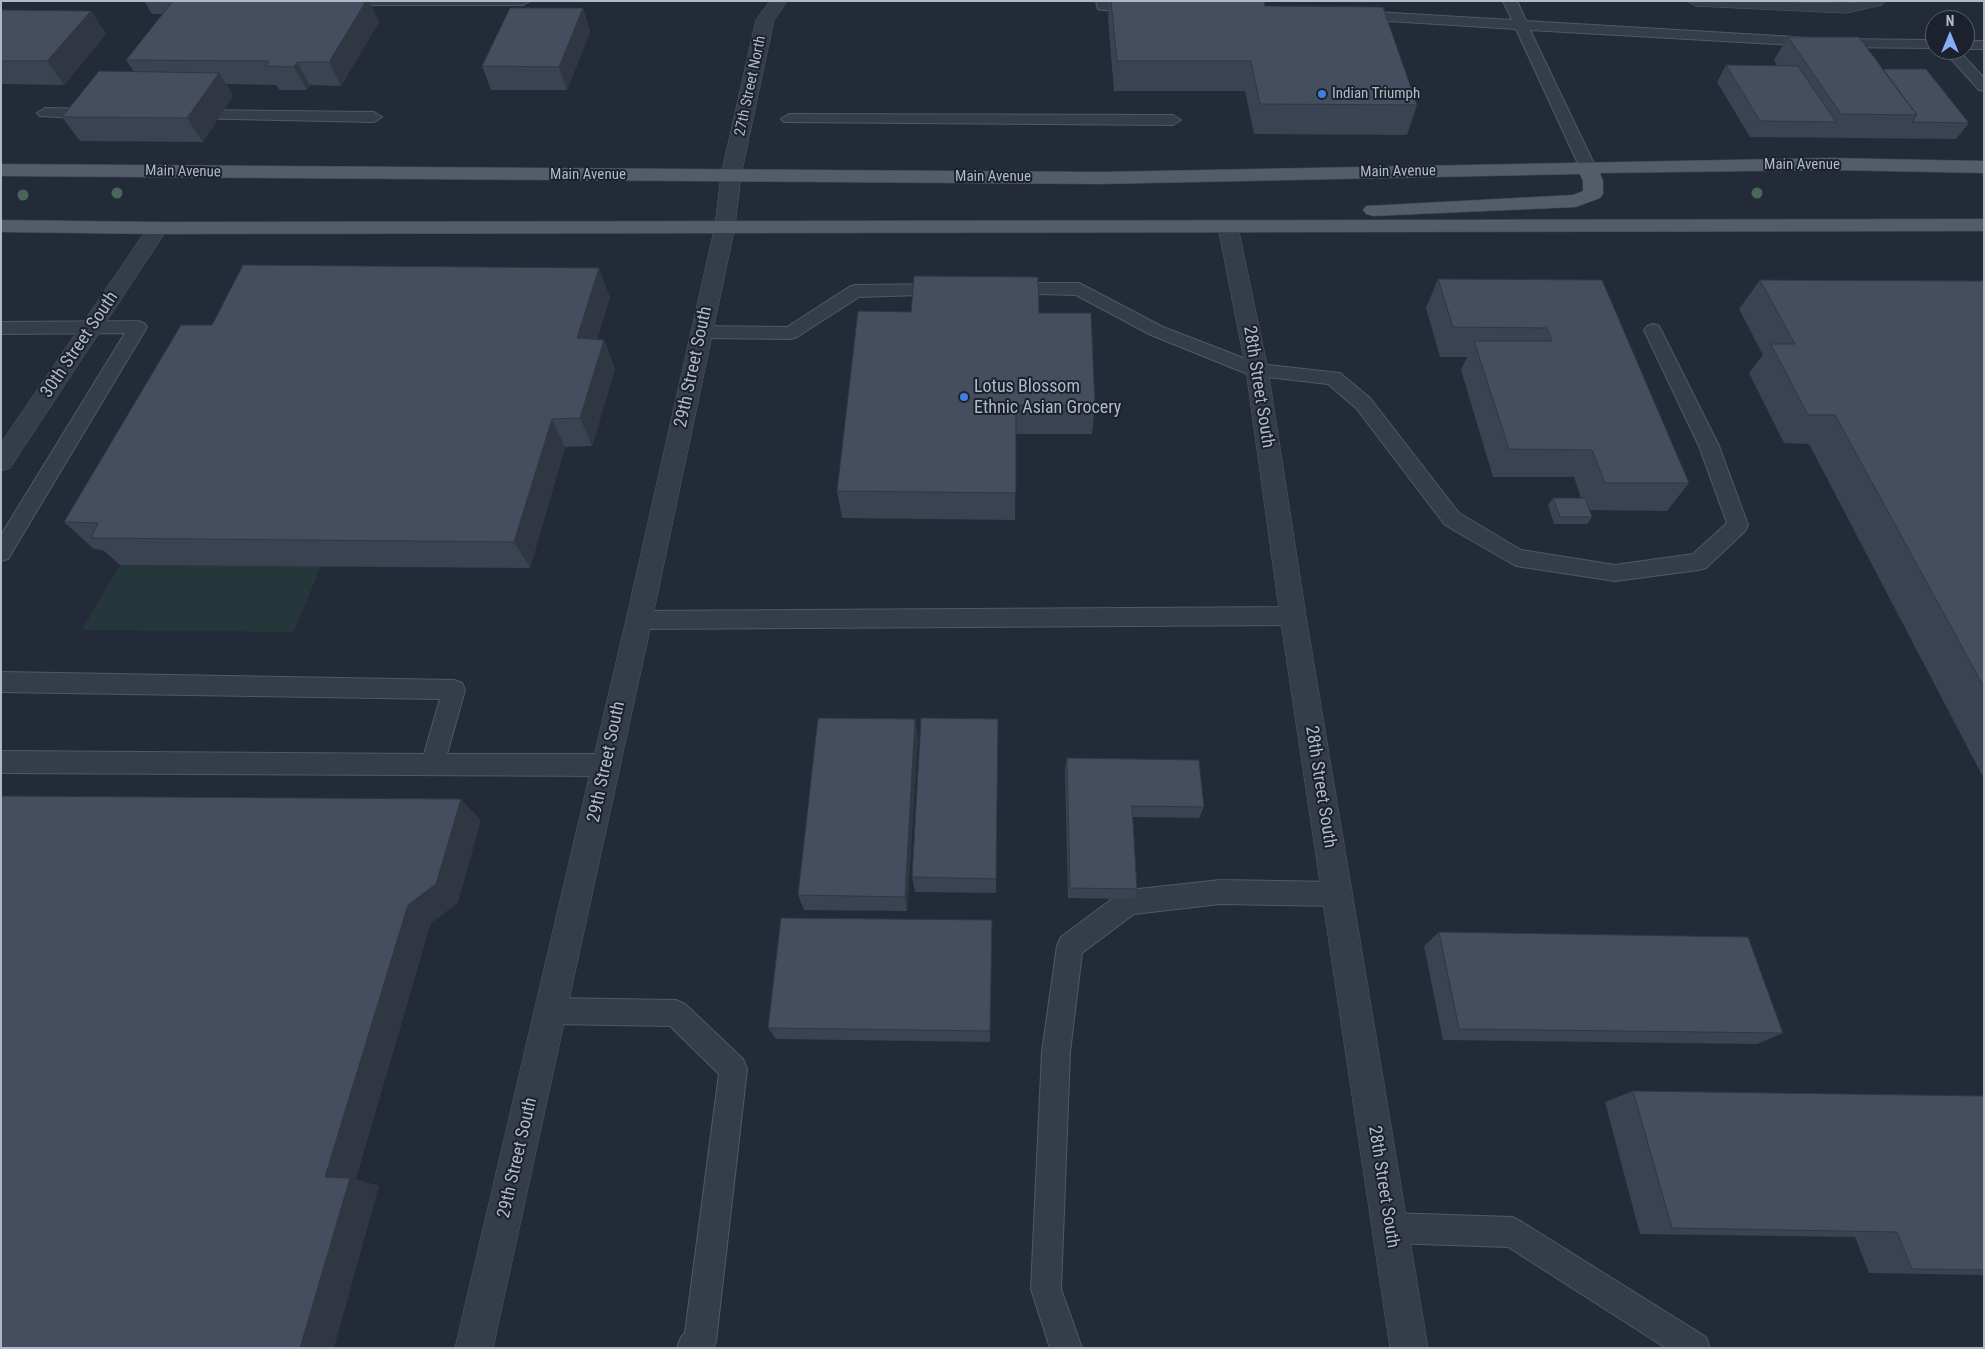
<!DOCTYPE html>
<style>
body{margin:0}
#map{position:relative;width:1985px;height:1349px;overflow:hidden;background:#232b39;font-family:"Roboto Condensed",sans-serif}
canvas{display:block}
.frame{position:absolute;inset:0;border:2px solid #b1b8c6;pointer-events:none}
.north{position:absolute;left:1925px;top:10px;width:50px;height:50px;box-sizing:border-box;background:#1b222e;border:1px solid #575e6b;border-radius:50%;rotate:0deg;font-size:14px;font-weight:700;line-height:20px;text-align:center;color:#b1b8c6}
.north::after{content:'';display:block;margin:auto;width:18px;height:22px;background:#88adf4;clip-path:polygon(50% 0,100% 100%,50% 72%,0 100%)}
</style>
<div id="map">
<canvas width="1985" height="1349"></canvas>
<div class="frame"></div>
<div class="north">N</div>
</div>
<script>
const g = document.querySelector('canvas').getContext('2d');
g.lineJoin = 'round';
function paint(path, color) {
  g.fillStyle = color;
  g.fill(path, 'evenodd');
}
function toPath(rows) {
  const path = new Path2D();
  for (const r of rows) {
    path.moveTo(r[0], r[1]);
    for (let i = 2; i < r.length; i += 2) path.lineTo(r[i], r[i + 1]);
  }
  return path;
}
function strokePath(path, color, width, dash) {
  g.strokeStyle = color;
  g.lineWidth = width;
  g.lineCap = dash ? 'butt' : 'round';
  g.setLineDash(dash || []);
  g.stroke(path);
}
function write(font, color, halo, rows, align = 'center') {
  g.font = font + ' "Roboto Condensed",sans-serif';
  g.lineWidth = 4;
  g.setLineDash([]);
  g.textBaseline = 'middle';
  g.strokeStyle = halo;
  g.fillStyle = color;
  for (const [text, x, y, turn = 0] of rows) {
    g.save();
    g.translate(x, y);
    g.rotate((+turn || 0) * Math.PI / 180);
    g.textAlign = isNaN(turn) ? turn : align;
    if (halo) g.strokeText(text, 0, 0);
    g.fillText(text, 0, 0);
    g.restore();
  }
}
const green = toPath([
 [120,565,321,566,294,632,82,630]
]);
const service = toPath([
 [361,1,530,1,523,5,368,5,361,1],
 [1096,1,1140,3,1147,7,1140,11,1103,10,1098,9,1096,1],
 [1503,1,1517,1,1526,21,1828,39,1935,40,1935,48,1828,47,1530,30,1596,168,1588,173,1580,168,1516,29,1357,19,1350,15,1357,11,1512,20,1503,1],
 [1965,41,1984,41,1984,49,1965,49,1965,41],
 [1943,50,1958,50,1984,78,1984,91,1979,90,1943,50],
 [45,108,95,109,103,114,95,119,40,116,37,113,45,108],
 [190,110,374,112,382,117,374,122,185,118,182,115,185,112,190,110],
 [789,114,1173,115,1181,120,1173,125,784,122,781,119,789,114],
 [1007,283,1079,283,1163,327,1259,364,1340,373,1370,398,1459,513,1521,550,1615,565,1693,554,1727,523,1699,446,1644,330,1647,326,1653,324,1659,326,1719,446,1748,525,1745,531,1706,568,1699,570,1615,581,1516,566,1445,525,1356,408,1328,384,1250,375,1151,335,1076,295,1001,293,998,289,1001,285,1007,283],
 [943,284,949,286,952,290,949,294,859,297,797,337,791,339,701,338,695,336,692,332,695,328,701,326,787,327,849,287,855,285,943,284],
 [138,321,144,323,147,327,8,559,1,561,1,535,125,333,1,334,1,322,138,321],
 [1293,607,1301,610,1304,616,1301,622,1293,625,639,629,631,626,628,620,631,614,639,611,1293,607],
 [1,672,454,680,462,683,465,690,447,754,606,754,614,758,618,765,614,772,606,776,1,773,1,751,424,754,440,699,1,692,1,672],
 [1220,880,1336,882,1345,885,1349,894,1345,903,1336,906,1220,904,1134,914,1082,953,1070,1052,1061,1289,1082,1348,1050,1348,1031,1289,1042,1052,1057,946,1061,937,1120,893,1129,890,1220,880],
 [552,998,676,1000,685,1004,743,1059,747,1069,716,1341,713,1348,677,1348,681,1337,685,1333,719,1074,670,1026,552,1024,543,1020,539,1011,543,1002,552,998],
 [1390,1213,1512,1217,1522,1222,1706,1337,1710,1348,1666,1348,1508,1247,1390,1243,1380,1238,1375,1228,1380,1218,1390,1213]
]);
const minor = toPath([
 [770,1,787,1,774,20,741,175,735,226,652,620,493,1348,455,1348,626,620,715,226,721,175,756,20,770,1],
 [1687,1,1846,3,1884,1,1882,5,1846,13,1695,6,1687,1],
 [1228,221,1235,222,1238,227,1268,370,1306,616,1428,1348,1390,1348,1280,616,1246,370,1218,227,1221,222,1228,221],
 [158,222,165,223,168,228,10,468,1,471,1,443,151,223,158,222]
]);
const primary = toPath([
 [1830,158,1984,161,1984,173,1830,170,1600,173,1603,181,1603,194,1600,198,1576,207,1373,216,1366,214,1363,210,1366,206,1573,195,1583,191,1583,181,1580,174,1100,184,1,176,1,164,1100,172,1830,158],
 [1984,219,1984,231,158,234,1,232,1,220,158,222,1984,219]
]);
const trees = [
 [117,193],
 [1757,193],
 [23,195]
];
const wall = toPath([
 [144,1,369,1,379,22,341,86,310,85,307,90,279,90,276,85,226,84,233,96,203,142,80,141,62,117,134,72,126,60,163,14,152,14],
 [1109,1,1264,1,1265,6,1417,105,1407,135,1254,134,1245,91,1114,91,1108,19],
 [583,8,590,32,567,90,491,90,482,66],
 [1,10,91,11,106,34,64,85,1,84],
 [1788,37,1882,69,1969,123,1956,139,1750,137,1717,82,1726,65,1777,66,1774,60],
 [1438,279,1602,280,1689,483,1667,511,1590,510,1592,517,1587,524,1554,524,1548,505,1553,498,1581,498,1574,477,1493,477,1461,370,1467,357,1440,357,1426,308],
 [1760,280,1984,281,1984,779,1809,444,1784,443,1749,373,1763,355,1739,309],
 [610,297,597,339,604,340,615,369,592,446,565,447,530,568,120,565,103,550,94,549,64,522,212,325],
 [1039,313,1095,406,1092,434,1016,434,1015,520,842,518,837,491],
 [915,719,918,737,907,911,804,910,798,895],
 [998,719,996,893,915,892,912,877],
 [1067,758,1204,807,1199,818,1133,817,1137,889,1134,899,1068,898,1065,770],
 [992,920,990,1042,776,1039,768,1028],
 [1439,932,1783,1033,1757,1044,1443,1040,1424,946],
 [1633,1091,1984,1096,1984,1275,1869,1273,1855,1237,1640,1234,1605,1102]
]);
const shadedWall = toPath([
 [366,1,369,1,379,22,341,86,329,62],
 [583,8,590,32,567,90,559,67],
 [91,11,106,34,64,85,47,61],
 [297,62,310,85,307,90,294,67],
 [219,73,233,96,203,142,187,118],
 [599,268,610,297,589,367,577,338],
 [604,340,615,369,592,446,580,418],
 [552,419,565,447,530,568,514,542],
 [915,719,918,737,907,911,905,897],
 [461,799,481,820,458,903,431,923,356,1179,379,1186,334,1348,300,1348,325,1177,408,905]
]);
const building = toPath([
 [173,1,366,1,329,62,297,62,294,67,265,66,269,61,126,60,173,1],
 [1111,1,1264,1,1265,6,1383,7,1417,105,1260,104,1251,61,1117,61,1111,1],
 [510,8,583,8,559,67,482,66,510,8],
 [1,10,91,11,47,61,1,61,1,10],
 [1788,37,1859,37,1917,115,1841,114,1788,37],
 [1726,65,1798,66,1836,122,1760,121,1726,65],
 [1882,69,1926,69,1969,123,1912,122,1917,115,1882,69],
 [99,71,219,73,187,118,62,117,99,71],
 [243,265,599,268,577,338,604,340,580,418,552,419,514,542,91,538,98,523,64,522,181,325,212,325,243,265],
 [914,276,1038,277,1039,313,1091,313,1095,406,1016,405,1016,493,837,491,858,311,911,312,914,276],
 [1438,279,1602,280,1689,483,1605,483,1592,450,1509,449,1474,341,1552,341,1547,328,1453,327,1438,279],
 [1760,280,1984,281,1984,687,1835,415,1808,415,1771,344,1795,344,1760,280],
 [1553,498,1585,498,1592,517,1560,517,1553,498],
 [818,718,915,719,905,897,798,895,818,718],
 [921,718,998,719,996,879,912,877,921,718],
 [1067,758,1199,760,1204,807,1132,806,1137,889,1070,888,1067,758],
 [1,796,461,799,436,884,408,905,325,1177,350,1178,300,1348,1,1348,1,796],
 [781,918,992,920,990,1031,768,1028,781,918],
 [1439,932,1748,937,1783,1033,1459,1029,1439,932],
 [1633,1091,1984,1096,1984,1270,1912,1269,1897,1232,1672,1228,1633,1091]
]);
const markers = [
 [1322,94,5,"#3f7fe0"],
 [964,397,5,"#3f7fe0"]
];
const farStreetnames = [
 ["27th Street North",751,86,-78],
 ["Main Avenue",1802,165],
 ["Main Avenue",183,172,1],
 ["Main Avenue",1398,172,-1],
 ["Main Avenue",588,175],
 ["Main Avenue",993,177]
];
const farPoinames = [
 ["Indian Triumph",1332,94]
];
const streetNames = [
 ["30th Street South",80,345,-56],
 ["29th Street South",694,367,-78],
 ["28th Street South",1258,387,81],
 ["29th Street South",607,762,-78],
 ["28th Street South",1320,787,81],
 ["29th Street South",518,1158,-77],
 ["28th Street South",1383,1187,81]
];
const poiNames = [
 ["Lotus Blossom",974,387],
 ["Ethnic Asian Grocery",974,408]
];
paint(green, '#25373a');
strokePath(service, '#515865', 2);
strokePath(minor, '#515865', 1);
strokePath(primary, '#3f4653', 1);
paint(service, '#363d4a');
paint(minor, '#363d4a');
paint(primary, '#545c6a');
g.fillStyle = '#4a665b';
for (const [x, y] of trees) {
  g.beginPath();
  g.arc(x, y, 5.5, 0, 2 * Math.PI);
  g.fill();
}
paint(wall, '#3a4351');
paint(shadedWall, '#303742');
paint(building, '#444e5e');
strokePath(building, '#303742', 1);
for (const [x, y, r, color] of markers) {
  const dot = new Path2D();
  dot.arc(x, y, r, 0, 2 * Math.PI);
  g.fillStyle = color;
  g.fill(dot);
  strokePath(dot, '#1b222e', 2);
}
write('15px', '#b1b8c6', '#1b222e', farStreetnames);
write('15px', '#b1b8c6', '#1b222e', farPoinames, 'left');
write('18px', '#b1b8c6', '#1b222e', streetNames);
write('18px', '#b1b8c6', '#1b222e', poiNames, 'left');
</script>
